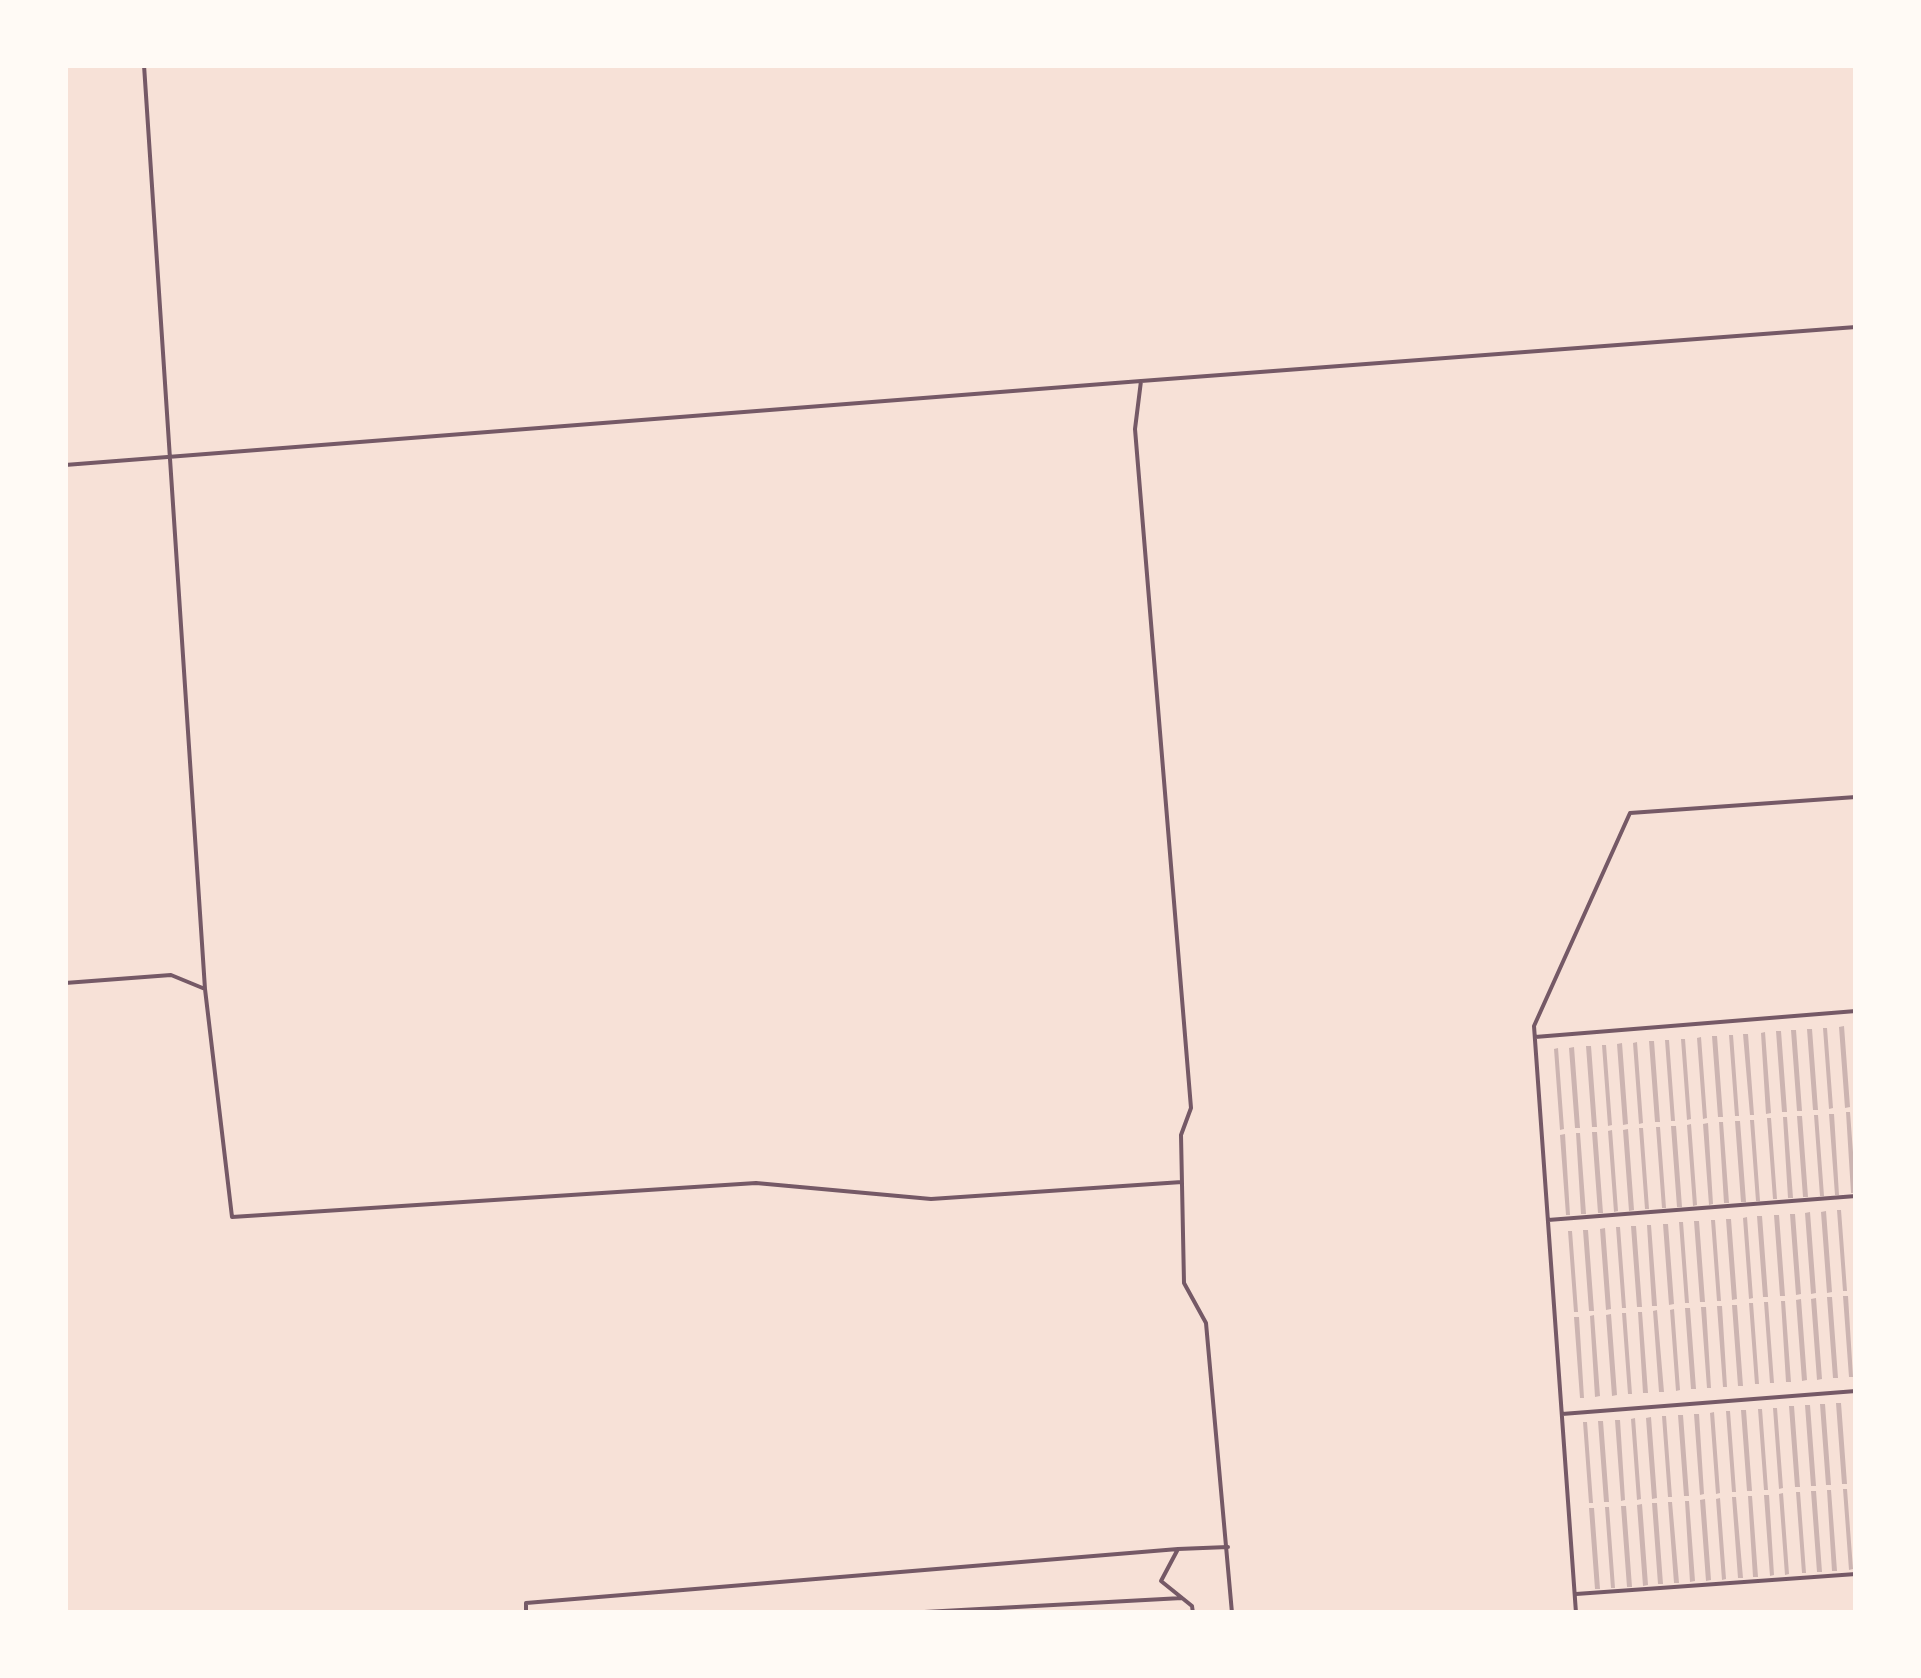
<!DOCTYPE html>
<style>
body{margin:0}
#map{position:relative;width:1921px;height:1678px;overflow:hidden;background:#f7e1d7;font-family:Helvetica,sans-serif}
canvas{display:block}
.frame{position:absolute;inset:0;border:68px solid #fffaf5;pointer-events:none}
</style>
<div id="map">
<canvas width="1921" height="1678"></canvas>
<div class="frame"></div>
</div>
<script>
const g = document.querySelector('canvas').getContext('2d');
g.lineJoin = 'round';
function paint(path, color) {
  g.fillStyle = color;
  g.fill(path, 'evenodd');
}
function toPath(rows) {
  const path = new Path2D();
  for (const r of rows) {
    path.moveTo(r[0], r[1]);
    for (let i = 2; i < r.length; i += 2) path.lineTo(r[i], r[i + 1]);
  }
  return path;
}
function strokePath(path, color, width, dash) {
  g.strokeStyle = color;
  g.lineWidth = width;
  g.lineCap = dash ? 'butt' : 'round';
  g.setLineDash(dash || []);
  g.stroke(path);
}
const building = toPath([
 [1844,1026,1850,1107,1845,1108,1839,1027],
 [1823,1028,1827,1028,1833,1108,1829,1109],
 [1807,1029,1812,1029,1818,1110,1813,1110],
 [1791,1030,1796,1030,1802,1111,1797,1111],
 [1776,1031,1781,1031,1787,1112,1782,1112],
 [1765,1032,1771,1113,1766,1114,1761,1033],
 [1743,1034,1748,1034,1754,1115,1750,1115],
 [1729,1035,1733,1035,1739,1116,1735,1116],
 [1712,1036,1717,1036,1723,1117,1718,1117],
 [1701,1037,1707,1118,1703,1119,1697,1038],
 [1681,1039,1685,1039,1691,1119,1687,1120],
 [1665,1040,1669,1040,1675,1121,1671,1121],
 [1649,1041,1654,1041,1660,1122,1655,1122],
 [1637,1042,1643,1123,1639,1124,1633,1043],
 [1622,1043,1628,1124,1623,1125,1617,1044],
 [1602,1045,1606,1045,1612,1125,1608,1126],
 [1586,1046,1591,1046,1597,1127,1592,1127],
 [1574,1047,1580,1128,1575,1128,1569,1048],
 [1558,1048,1564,1129,1560,1130,1554,1049],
 [1846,1112,1850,1112,1856,1193,1851,1193],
 [1829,1114,1834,1114,1839,1195,1835,1195],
 [1814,1115,1818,1115,1824,1196,1820,1196],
 [1797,1116,1802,1116,1808,1197,1803,1197],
 [1783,1117,1787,1117,1793,1198,1788,1198],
 [1767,1118,1771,1118,1777,1199,1773,1199],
 [1750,1120,1754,1120,1760,1201,1756,1201],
 [1735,1121,1740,1121,1746,1202,1741,1202],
 [1719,1122,1723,1122,1729,1203,1724,1203],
 [1708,1123,1713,1204,1709,1205,1703,1124],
 [1691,1124,1697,1205,1693,1206,1687,1125],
 [1671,1126,1676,1126,1682,1207,1677,1207],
 [1656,1127,1660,1127,1666,1208,1662,1208],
 [1639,1128,1643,1128,1649,1209,1645,1209],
 [1628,1129,1634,1210,1629,1211,1623,1130],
 [1612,1130,1618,1211,1614,1212,1608,1131],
 [1592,1132,1597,1132,1603,1213,1598,1213],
 [1576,1133,1580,1133,1586,1214,1581,1214],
 [1565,1134,1570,1215,1566,1215,1560,1135],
 [1837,1210,1841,1210,1847,1291,1843,1291],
 [1826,1211,1832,1292,1827,1293,1821,1212],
 [1810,1212,1816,1293,1811,1294,1805,1213],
 [1790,1214,1795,1214,1801,1294,1796,1295],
 [1774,1215,1779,1215,1785,1296,1780,1296],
 [1757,1216,1762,1216,1768,1297,1763,1297],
 [1747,1217,1753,1298,1749,1299,1743,1218],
 [1726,1219,1731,1219,1737,1299,1732,1300],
 [1711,1220,1715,1220,1721,1301,1717,1301],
 [1694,1221,1699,1221,1705,1302,1700,1302],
 [1679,1222,1683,1222,1689,1303,1685,1303],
 [1663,1224,1668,1224,1674,1304,1669,1305],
 [1647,1225,1651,1225,1657,1306,1652,1306],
 [1631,1226,1636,1226,1642,1307,1637,1307],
 [1616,1227,1620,1227,1626,1308,1622,1308],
 [1605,1228,1611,1309,1606,1310,1600,1229],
 [1583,1230,1588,1230,1594,1311,1589,1311],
 [1568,1231,1572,1231,1578,1312,1574,1312],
 [1843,1296,1848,1296,1853,1377,1849,1377],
 [1827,1297,1832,1297,1838,1378,1833,1378],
 [1816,1298,1822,1379,1817,1380,1811,1299],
 [1801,1299,1807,1380,1802,1381,1796,1300],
 [1781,1301,1785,1301,1791,1382,1786,1382],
 [1764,1302,1768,1302,1774,1383,1770,1383],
 [1749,1303,1753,1303,1759,1384,1755,1384],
 [1732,1305,1737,1305,1743,1386,1738,1386],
 [1717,1306,1722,1306,1727,1387,1723,1387],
 [1701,1307,1706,1307,1711,1388,1707,1388],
 [1685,1308,1690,1308,1696,1389,1691,1389],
 [1674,1309,1680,1390,1676,1391,1670,1310],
 [1657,1310,1664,1392,1659,1392,1653,1311],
 [1638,1312,1642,1312,1648,1393,1643,1393],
 [1622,1313,1626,1313,1632,1394,1628,1394],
 [1611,1314,1617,1395,1612,1396,1606,1315],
 [1594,1315,1600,1396,1595,1397,1590,1316],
 [1574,1317,1579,1317,1584,1398,1580,1398],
 [1836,1403,1841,1403,1847,1484,1842,1484],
 [1820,1404,1825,1404,1831,1485,1826,1485],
 [1805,1405,1810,1405,1816,1486,1811,1486],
 [1789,1406,1794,1406,1800,1487,1795,1487],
 [1773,1408,1777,1408,1783,1488,1779,1489],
 [1758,1409,1762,1409,1768,1490,1764,1490],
 [1741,1410,1746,1410,1752,1491,1747,1491],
 [1726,1411,1730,1411,1736,1492,1732,1492],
 [1714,1412,1720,1493,1716,1494,1710,1413],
 [1694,1414,1699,1414,1704,1494,1700,1495],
 [1678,1415,1683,1415,1689,1496,1684,1496],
 [1662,1416,1666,1416,1672,1497,1668,1497],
 [1651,1417,1657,1498,1652,1499,1646,1418],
 [1635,1418,1641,1499,1637,1500,1631,1419],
 [1615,1420,1620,1420,1625,1500,1621,1501],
 [1598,1421,1603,1421,1609,1502,1604,1502],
 [1583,1422,1587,1422,1593,1503,1589,1503],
 [1843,1489,1847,1489,1853,1569,1849,1570],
 [1827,1490,1831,1490,1837,1571,1832,1571],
 [1811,1491,1816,1491,1822,1572,1817,1572],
 [1796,1492,1800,1492,1806,1573,1802,1573],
 [1783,1493,1789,1574,1785,1575,1779,1494],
 [1764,1495,1769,1495,1774,1575,1770,1576],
 [1748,1496,1752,1496,1758,1577,1753,1577],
 [1732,1497,1736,1497,1743,1578,1738,1578],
 [1720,1498,1726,1579,1722,1580,1716,1499],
 [1705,1499,1711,1580,1706,1581,1700,1500],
 [1685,1501,1689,1501,1695,1581,1690,1582],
 [1668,1502,1672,1502,1679,1583,1674,1583],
 [1652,1503,1657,1503,1663,1584,1658,1584],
 [1642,1504,1648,1585,1643,1586,1637,1505],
 [1621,1506,1626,1506,1632,1587,1627,1587],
 [1605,1507,1609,1507,1615,1588,1611,1588],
 [1589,1508,1594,1508,1600,1589,1595,1589]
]);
const service = toPath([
 [144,65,205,989],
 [65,465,1141,381],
 [65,983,171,975,205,989,232,1217,756,1183,931,1199,1182,1182],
 [1535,1037,1856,1011],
 [1548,1220,1856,1196],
 [1562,1414,1856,1391],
 [1576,1594,1856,1574],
 [526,1613,526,1603,1178,1549],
 [906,1613,1182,1598],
 [1193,1613,1192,1606,1161,1581,1178,1549,1228,1547],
 [1232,1613,1206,1323,1184,1283,1181,1135,1191,1108,1135,429,1141,381,1856,327],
 [1576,1613,1534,1026,1630,813,1856,797]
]);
paint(building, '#ccb4b1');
strokePath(service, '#755966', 4);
</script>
